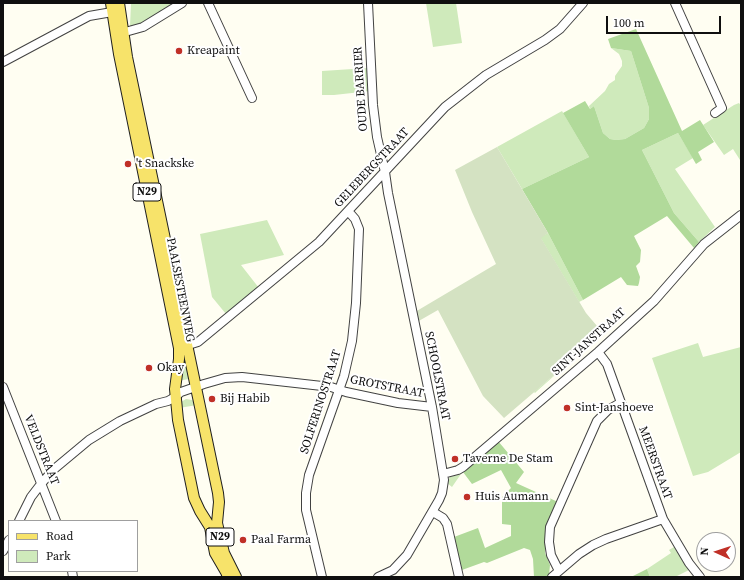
<!DOCTYPE html>
<style>
body{margin:0}
#map{position:relative;width:744px;height:580px;overflow:hidden;background:#fffef2;font-family:"Source Serif 4",serif}
canvas{display:block}
.frame{position:absolute;inset:0;border:4px solid #0f0f0f;pointer-events:none}
.legend{position:absolute;left:8px;top:520px;width:130px;height:52px;box-sizing:border-box;background:#fff;border:1px solid #9f9f9f;margin:0;padding:5px 7px;list-style:none;font-size:12px;color:#0f0f0f}
.legend li{display:flex;align-items:center;gap:8px;height:20px}
.legend b{width:20px;border:1px solid #9f9f9f}
.north{position:absolute;left:696px;top:532px;width:40px;height:40px;box-sizing:border-box;background:#fff;border:1px solid #9f9f9f;border-radius:50%;rotate:273deg;font-size:11px;font-weight:700;line-height:16px;text-align:center;color:#0f0f0f}
.north::after{content:'';display:block;margin:auto;width:14px;height:18px;background:#c03027;clip-path:polygon(50% 0,100% 100%,50% 72%,0 100%)}
.scale{position:absolute;left:606px;top:16px;width:115px;height:18px;box-sizing:border-box;border:2px solid #0f0f0f;border-top:0;padding-left:5px;font-size:12px;line-height:14px;white-space:nowrap;color:#0f0f0f;-webkit-text-stroke:3px #fff;paint-order:stroke}
</style>
<div id="map">
<canvas width="744" height="580"></canvas>
<div class="frame"></div>
<ul class="legend">
<li><b style="height:5px;background:#f7e36a"></b>Road</li>
<li><b style="height:11px;background:#cfeabb"></b>Park</li>
</ul>
<div class="north">N</div>
<div class="scale">100 m</div>
</div>
<script>
const g = document.querySelector('canvas').getContext('2d');
g.lineJoin = 'round';
function paint(path, color) {
  g.fillStyle = color;
  g.fill(path, 'evenodd');
}
function toPath(rows) {
  const path = new Path2D();
  for (const r of rows) {
    path.moveTo(r[0], r[1]);
    for (let i = 2; i < r.length; i += 2) path.lineTo(r[i], r[i + 1]);
  }
  return path;
}
function strokePath(path, color, width, dash) {
  g.strokeStyle = color;
  g.lineWidth = width;
  g.lineCap = dash ? 'butt' : 'round';
  g.setLineDash(dash || []);
  g.stroke(path);
}
function write(font, color, halo, rows, align = 'center') {
  g.font = font + ' "Source Serif 4",serif';
  g.lineWidth = 4;
  g.setLineDash([]);
  g.textBaseline = 'middle';
  g.strokeStyle = halo;
  g.fillStyle = color;
  for (const [text, x, y, turn = 0] of rows) {
    g.save();
    g.translate(x, y);
    g.rotate((+turn || 0) * Math.PI / 180);
    g.textAlign = isNaN(turn) ? turn : align;
    if (halo) g.strokeText(text, 0, 0);
    g.fillText(text, 0, 0);
    g.restore();
  }
}
const green = toPath([
 [131,3,174,3,145,22,133,26,130,26],
 [426,3,456,3,462,43,433,47],
 [611,48,631,51,649,108,649,119,644,128,625,139,616,140,610,139,603,133,594,106,590,109,589,106,605,91,609,84,615,80,615,76,622,66,622,61,619,54],
 [368,68,370,91,334,95,322,95,322,71],
 [739,103,741,106,740,160,733,149,724,155,703,125,734,105],
 [562,111,589,157,522,189,497,147],
 [678,133,693,158,675,169,715,227,699,242,674,213,642,150],
 [267,220,284,255,241,265,259,288,226,314,212,297,200,234],
 [548,233,583,300,579,302,540,237],
 [698,343,703,357,741,347,741,452,708,472,693,476,652,358],
 [184,355,185,355,189,379,183,380,181,380],
 [573,359,537,391,535,393,534,392],
 [186,399,192,400,197,405,179,408,181,402],
 [461,474,452,487,447,483,450,477],
 [674,547,689,570,675,577,650,577,647,569,671,553,669,550]
]);
const forest = toPath([
 [636,29,682,131,700,120,714,142,698,152,702,160,696,164,678,133,642,150,674,213,699,242,694,248,667,216,634,236,641,250,640,262,636,266,640,277,639,283,638,286,627,285,621,277,583,300,548,233,522,189,589,157,563,113,585,101,590,109,594,106,603,133,610,139,616,140,625,139,644,128,649,119,649,108,631,51,611,48,608,39],
 [498,441,524,472,516,483,558,502,550,518,545,535,545,553,550,565,549,575,547,577,534,577,533,559,530,550,524,548,487,563,484,562,462,570,454,537,478,528,485,548,511,536,511,525,502,524,502,497,511,488,501,470,472,484,463,472],
 [647,569,650,577,631,577]
]);
const cemetery = toPath([
 [497,147,548,233,541,238,586,313,603,333,504,418,483,396,438,310,417,322,415,312,496,264,472,212,455,170]
]);
const minor = toPath([
 [208,3,252,98],
 [368,3,373,105,377,137,385,172,388,193,432,407,444,480,442,493,439,500,407,555,393,570,378,577],
 [675,3,722,108,715,113],
 [118,34,143,27,182,3],
 [3,62,89,16,118,11],
 [182,347,198,342,319,242,445,107,486,75,545,40,560,29,583,3],
 [598,352,607,364,663,519,689,563,700,577],
 [3,387,56,521],
 [443,474,458,470,463,467,598,352,654,301,704,244,741,215],
 [433,512,443,518,447,524,459,577],
 [19,521,31,497,41,484,53,470,89,440,120,421,156,404,168,401,175,397,181,392,204,384,225,378,242,377,331,387,346,392,398,403,432,407],
 [3,551,9,540],
 [72,571,73,577],
 [559,571,551,555,549,542,550,527,597,421,608,410,620,403],
 [322,577,306,510,306,493,309,475,344,376,352,341,356,303,359,229,355,219,348,211],
 [552,577,579,554,593,545,606,539,663,519]
]);
const major = toPath([
 [111,3,119,54,179,348,179,359,175,389,178,420,194,498,200,511,210,527,215,553,226,572,228,577],
 [119,3,127,57,218,493,219,502,217,523,224,553,236,577]
]);
const markers = [
 [179,51,4,"#c03027"],
 [128,164,4,"#c03027"],
 [149,368,4,"#c03027"],
 [212,399,4,"#c03027"],
 [567,408,4,"#c03027"],
 [455,459,4,"#c03027"],
 [467,497,4,"#c03027"],
 [243,540,4,"#c03027"]
];
const shields = [
 [147,192,28],
 [220,537,28]
];
const shieldNames = [
 ["N29",147,192],
 ["N29",220,537]
];
const poiNames = [
 ["Kreapaint",187,51],
 ["'t Snackske",136,164],
 ["Okay",157,368],
 ["Bij Habib",220,399],
 ["Sint-Janshoeve",575,408],
 ["Taverne De Stam",463,459],
 ["Huis Aumann",475,497],
 ["Paal Farma",251,540]
];
const streetNames = [
 ["OUDE BARRIER",361,89,-94],
 ["GELEBERGSTRAAT",372,168,-47],
 ["PAALSESTEENWEG",180,290,79],
 ["SINT-JANSTRAAT",589,342,-42],
 ["SCHOOLSTRAAT",437,376,79],
 ["GROTSTRAAT",387,387,11],
 ["SOLFERINOSTRAAT",321,402,-72],
 ["VELDSTRAAT",41,450,68],
 ["MEERSTRAAT",655,463,70]
];
paint(green, '#cfeabb');
paint(forest, '#b1da9a');
paint(cemetery, '#d4e2c2');
strokePath(minor, '#424242', 10);
strokePath(major, '#202020', 12);
strokePath(minor, '#fff', 8);
strokePath(major, '#f7e36a', 10);
for (const [x, y, r, color] of markers) {
  const dot = new Path2D();
  dot.arc(x, y, r, 0, 2 * Math.PI);
  g.fillStyle = color;
  g.fill(dot);
  strokePath(dot, '#fff', 1.5);
}
for (const [x, y, w] of shields) {
  const box = new Path2D();
  box.roundRect(x - w / 2, y - 9, w, 18, 3);
  g.fillStyle = '#fff';
  g.fill(box);
  strokePath(box, '#0f0f0f', 1);
}
write('bold 11px', '#0f0f0f', null, shieldNames);
write('12px', '#0f0f0f', '#fff', poiNames, 'left');
write('12px', '#0f0f0f', '#fff', streetNames);
</script>
